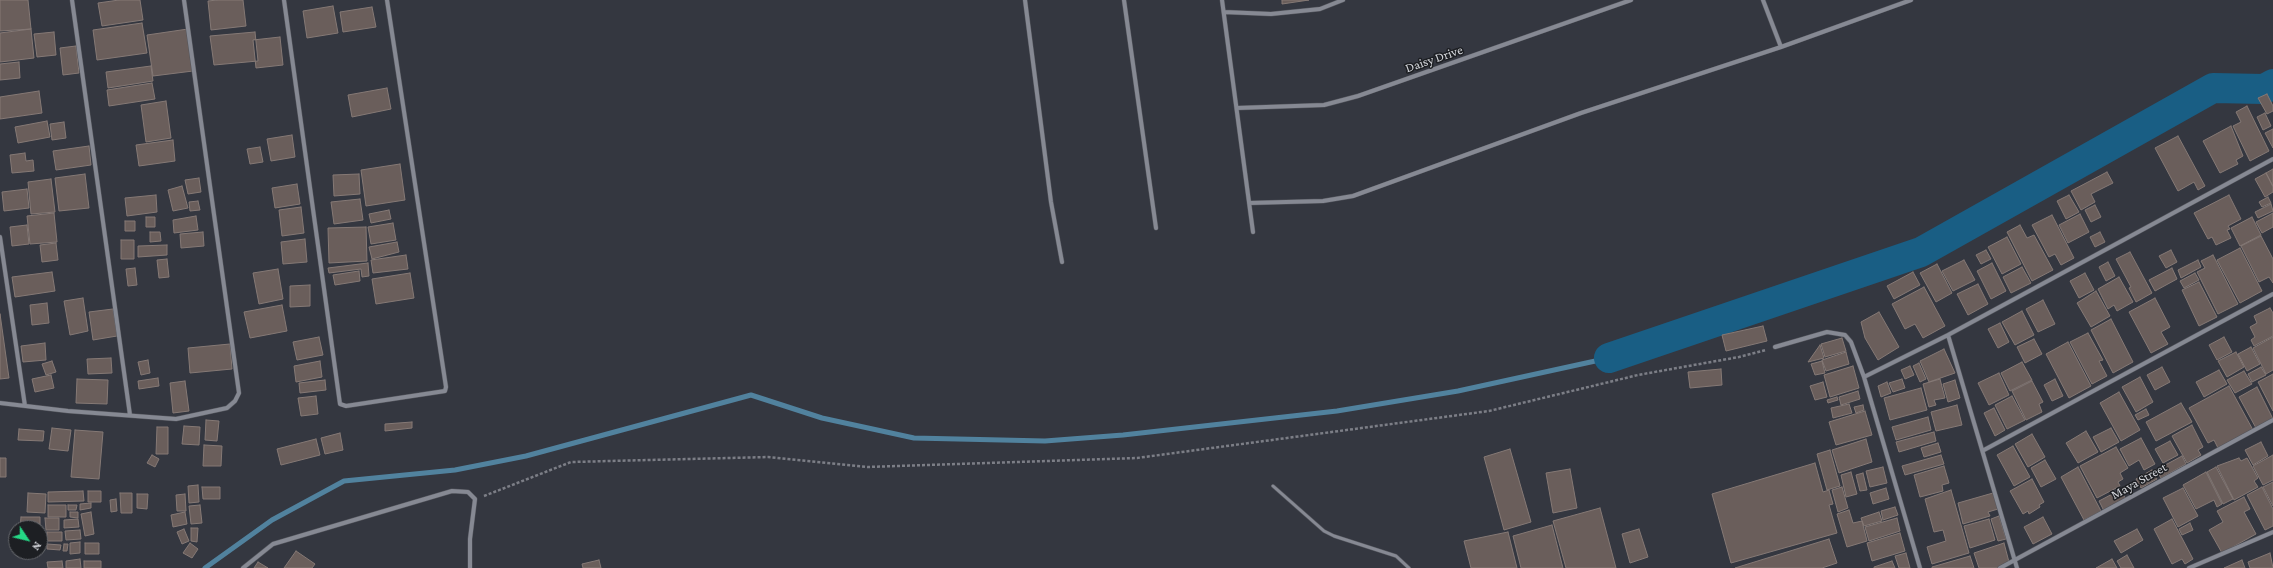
<!DOCTYPE html>
<style>
body{margin:0}
#map{position:relative;width:2273px;height:568px;overflow:hidden;background:#343740;font-family:"Crimson Pro",serif}
canvas{display:block}
.north{position:absolute;left:8px;top:520px;width:40px;height:40px;box-sizing:border-box;background:#1d1f23;border:1px solid #66686d;border-radius:50%;rotate:125deg;font-size:11px;font-weight:700;line-height:16px;text-align:center;color:#d4d6db}
.north::after{content:'';display:block;margin:auto;width:14px;height:18px;background:#25d886;clip-path:polygon(50% 0,100% 100%,50% 72%,0 100%)}
</style>
<div id="map">
<canvas width="2273" height="568"></canvas>
<div class="north">N</div>
</div>
<script>
const g = document.querySelector('canvas').getContext('2d');
g.lineJoin = 'round';
function toPath(rows) {
  const path = new Path2D();
  for (const r of rows) {
    path.moveTo(r[0], r[1]);
    for (let i = 2; i < r.length; i += 2) path.lineTo(r[i], r[i + 1]);
  }
  return path;
}
function strokePath(path, color, width, dash) {
  g.strokeStyle = color;
  g.lineWidth = width;
  g.lineCap = dash ? 'butt' : 'round';
  g.setLineDash(dash || []);
  g.stroke(path);
}
function paint(path, color) {
  g.fillStyle = color;
  g.fill(path, 'evenodd');
}
function write(font, color, halo, rows, align = 'center') {
  g.font = font + ' "Crimson Pro",serif';
  g.lineWidth = 3;
  g.setLineDash([]);
  g.textBaseline = 'middle';
  g.strokeStyle = halo;
  g.fillStyle = color;
  for (const [text, x, y, turn = 0] of rows) {
    g.save();
    g.translate(x, y);
    g.rotate((+turn || 0) * Math.PI / 180);
    g.textAlign = isNaN(turn) ? turn : align;
    if (halo) g.strokeText(text, 0, 0);
    g.fillText(text, 0, 0);
    g.restore();
  }
}
const stream = toPath([
 [205,568,272,520,344,481,455,470,526,456,751,395,822,418,914,438,1045,441,1123,435,1337,411,1458,391,1609,358]
]);
const river = toPath([
 [1609,358,1921,252,2213,88,2264,89,2273,84]
]);
const building = toPath([
 [0,0,28,0,31,29,0,31,0,0],
 [119,0,140,0,143,20,102,26,98,3,119,0],
 [217,0,243,0,246,26,211,30,208,1,217,0],
 [1282,0,1309,0,1282,4,1282,0],
 [333,6,338,33,307,38,303,11,333,6],
 [372,7,376,27,343,32,340,12,372,7],
 [142,23,147,53,97,60,93,30,142,23],
 [31,29,34,58,0,62,0,33,31,29],
 [188,29,193,71,153,76,147,35,188,29],
 [54,32,56,55,37,57,34,34,54,32],
 [255,32,258,61,214,65,210,36,255,32],
 [280,37,283,65,256,68,253,40,280,37],
 [76,46,79,73,63,75,60,48,76,46],
 [19,62,20,78,0,80,0,64,19,62],
 [151,66,153,81,108,88,106,72,151,66],
 [152,83,155,99,109,106,107,90,152,83],
 [387,88,391,109,352,117,348,95,387,88],
 [39,91,42,113,0,119,0,97,39,91],
 [2267,94,2273,106,2273,111,2267,114,2258,98,2267,94],
 [166,101,171,138,146,142,141,105,166,101],
 [2247,106,2269,151,2250,161,2233,126,2241,122,2236,112,2247,106],
 [2265,113,2271,126,2263,130,2257,117,2265,113],
 [47,121,50,137,18,143,15,127,47,121],
 [64,122,66,138,52,140,50,124,64,122],
 [2231,126,2243,156,2236,160,2238,164,2220,173,2203,141,2231,126],
 [2273,129,2273,148,2265,133,2273,129],
 [292,135,295,157,271,161,267,139,292,135],
 [2178,136,2205,186,2198,190,2194,182,2178,191,2155,148,2178,136],
 [173,140,175,161,139,166,136,145,173,140],
 [89,146,91,165,56,170,53,151,89,146],
 [260,147,263,162,250,164,247,149,260,147],
 [25,153,26,161,33,160,34,171,12,173,10,155,25,153],
 [400,164,405,200,366,206,361,170,400,164],
 [2273,169,2273,186,2266,173,2273,169],
 [2107,172,2113,183,2091,194,2095,202,2081,210,2071,191,2107,172],
 [2266,173,2273,187,2273,192,2265,197,2255,179,2266,173],
 [85,174,89,208,59,211,55,178,85,174],
 [359,174,360,194,334,196,333,175,359,174],
 [199,178,201,192,188,194,185,180,199,178],
 [51,179,55,212,31,214,28,182,51,179],
 [297,184,300,204,275,208,272,188,297,184],
 [182,186,188,208,173,211,168,190,182,186],
 [27,189,29,208,4,211,2,192,27,189],
 [156,195,157,212,127,216,125,198,156,195],
 [2069,195,2079,212,2066,219,2057,201,2069,195],
 [2229,195,2241,219,2228,226,2230,229,2227,230,2231,238,2216,245,2212,237,2208,239,2194,213,2229,195],
 [2268,197,2271,203,2262,207,2259,202,2268,197],
 [360,199,363,220,334,224,331,202,360,199],
 [198,201,200,210,190,211,189,202,198,201],
 [2271,204,2273,211,2258,218,2255,212,2271,204],
 [2095,205,2101,217,2091,222,2085,210,2095,205],
 [301,207,304,233,282,236,279,210,301,207],
 [389,210,391,219,371,223,369,214,389,210],
 [54,213,57,242,30,244,27,216,54,213],
 [2273,213,2273,227,2262,233,2256,222,2273,213],
 [2080,214,2089,232,2068,243,2059,225,2080,214],
 [2052,215,2074,258,2061,265,2055,254,2049,257,2032,225,2052,215],
 [196,216,198,230,174,233,173,220,196,216],
 [146,217,155,217,155,227,146,227,146,217],
 [2252,217,2261,235,2240,246,2231,228,2252,217],
 [125,221,135,221,135,231,125,231,125,221],
 [393,223,396,240,371,244,368,227,393,223],
 [27,225,29,244,12,246,10,227,27,225],
 [2020,225,2027,238,2034,235,2053,270,2032,281,2007,232,2020,225],
 [366,227,367,261,329,263,328,228,366,227],
 [150,232,160,232,161,241,150,242,150,232],
 [203,232,204,246,181,248,180,234,203,232],
 [2100,232,2105,242,2095,247,2090,237,2100,232],
 [2261,236,2273,259,2273,283,2269,277,2259,282,2241,246,2261,236],
 [2007,237,2021,264,2002,274,1988,247,2007,237],
 [305,239,307,262,283,264,281,242,305,239],
 [121,240,134,240,134,259,121,259,121,240],
 [397,242,399,252,372,259,369,247,397,242],
 [56,243,58,260,42,262,40,245,56,243],
 [167,245,167,255,138,257,138,246,167,245],
 [2240,248,2262,291,2240,303,2217,260,2240,248],
 [1986,250,1991,259,1981,264,1976,255,1986,250],
 [2171,250,2177,262,2166,268,2159,256,2171,250],
 [2130,252,2152,293,2136,302,2129,288,2131,287,2116,259,2130,252],
 [406,255,408,269,373,273,371,260,406,255],
 [2213,255,2238,304,2218,314,2197,272,2205,268,2201,261,2213,255],
 [167,259,169,277,159,278,157,260,167,259],
 [1964,260,1975,280,1953,291,1942,271,1964,260],
 [2198,260,2201,267,2181,278,2178,270,2198,260],
 [2108,262,2115,276,2106,281,2099,267,2108,262],
 [368,263,369,276,362,277,361,269,329,273,328,268,368,263],
 [1992,263,2006,291,1991,299,1977,271,1992,263],
 [1937,264,1952,293,1936,302,1920,273,1937,264],
 [2022,267,2031,283,2011,293,2003,277,2022,267],
 [135,268,137,285,128,286,126,269,135,268],
 [2172,268,2177,279,2155,291,2149,280,2172,268],
 [278,269,283,299,259,304,253,273,278,269],
 [359,271,360,281,335,285,333,275,359,271],
 [52,272,55,291,15,297,12,277,52,272],
 [1913,272,1920,285,1894,299,1887,286,1913,272],
 [410,273,414,298,376,304,372,279,410,273],
 [2085,273,2094,290,2079,298,2070,281,2085,273],
 [2195,273,2199,280,2184,288,2180,281,2195,273],
 [2119,277,2133,302,2117,311,2114,305,2108,309,2098,289,2119,277],
 [2199,282,2217,317,2199,326,2182,290,2199,282],
 [1978,284,1988,304,1968,315,1957,294,1978,284],
 [310,285,310,306,290,307,290,286,310,285],
 [1924,287,1945,326,1923,338,1915,324,1905,329,1892,304,1924,287],
 [2096,291,2110,316,2091,327,2077,303,2096,291],
 [83,298,88,331,70,335,64,301,83,298],
 [2155,298,2170,327,2161,332,2168,344,2151,353,2129,312,2155,298],
 [2043,300,2055,324,2038,332,2026,309,2043,300],
 [47,303,49,323,32,325,30,305,47,303],
 [282,305,287,331,250,338,244,312,282,305],
 [2270,308,2273,313,2273,336,2254,346,2251,340,2255,337,2250,327,2257,323,2254,316,2270,308],
 [113,309,117,336,93,340,89,312,113,309],
 [2022,311,2034,335,2015,345,2002,322,2022,311],
 [1879,312,1899,347,1878,360,1865,338,1861,322,1879,312],
 [0,314,9,378,0,379,0,314],
 [2111,319,2133,362,2113,373,2091,330,2111,319],
 [2000,323,2009,342,1998,348,1988,329,2000,323],
 [1763,326,1767,341,1726,351,1722,335,1763,326],
 [2088,333,2103,360,2099,361,2107,376,2092,384,2070,342,2088,333],
 [319,337,323,355,297,360,293,342,319,337],
 [2224,337,2232,352,2217,360,2209,345,2224,337],
 [2273,337,2273,370,2266,374,2253,348,2273,337],
 [1842,338,1846,351,1825,357,1821,344,1842,338],
 [2034,339,2042,354,2025,363,2017,347,2034,339],
 [2068,342,2091,386,2069,398,2046,354,2068,342],
 [45,343,46,360,23,362,21,346,45,343],
 [230,344,232,369,190,373,188,348,230,344],
 [1820,345,1824,358,1808,362,1820,345],
 [2251,347,2260,364,2247,371,2238,354,2251,347],
 [1944,349,1955,373,1929,382,1920,361,1944,349],
 [1846,352,1849,364,1826,371,1822,360,1846,352],
 [2236,352,2244,367,2227,377,2218,361,2236,352],
 [111,358,112,373,88,374,87,359,111,358],
 [148,360,150,373,141,375,138,362,148,360],
 [52,361,56,372,46,375,42,364,52,361],
 [320,361,322,377,296,382,294,366,320,361],
 [1822,361,1825,373,1815,375,1811,364,1822,361],
 [2022,362,2032,380,2010,391,2001,373,2022,362],
 [1919,363,1926,379,1920,382,1913,366,1919,363],
 [1853,366,1859,388,1830,397,1824,375,1853,366],
 [1910,366,1914,375,1905,379,1901,370,1910,366],
 [2162,367,2170,382,2155,390,2147,375,2162,367],
 [2261,367,2266,375,2252,382,2248,374,2261,367],
 [1721,369,1722,385,1690,388,1688,372,1721,369],
 [2219,370,2227,384,2204,397,2196,382,2219,370],
 [2244,371,2252,384,2235,393,2227,380,2244,371],
 [1999,373,2009,395,1989,405,1978,383,1999,373],
 [2273,374,2273,411,2258,382,2273,374],
 [51,375,54,388,35,392,32,379,51,375],
 [2140,377,2153,402,2136,412,2122,387,2140,377],
 [158,378,159,386,139,389,138,381,158,378],
 [77,379,108,380,107,404,76,403,77,379],
 [1902,379,1905,388,1893,392,1889,383,1902,379],
 [1940,379,1945,398,1934,400,1936,405,1929,407,1923,384,1940,379],
 [2055,379,2063,396,2052,401,2044,385,2055,379],
 [325,380,326,390,300,393,299,383,325,380],
 [1955,380,1960,398,1948,402,1943,384,1955,380],
 [185,381,189,411,173,413,170,383,185,381],
 [2032,381,2043,402,2039,404,2042,412,2026,420,2012,391,2032,381],
 [1823,382,1827,397,1815,400,1810,386,1823,382],
 [1887,382,1891,393,1881,397,1878,386,1887,382],
 [2229,386,2253,430,2218,448,2214,440,2208,443,2189,408,2229,386],
 [2257,387,2273,419,2256,428,2239,397,2257,387],
 [1921,388,1927,410,1890,420,1884,398,1921,388],
 [1858,391,1860,399,1841,405,1839,397,1858,391],
 [2119,392,2140,430,2121,441,2100,403,2119,392],
 [316,396,318,414,301,416,298,398,316,396],
 [2012,396,2025,420,2007,429,1995,405,2012,396],
 [1837,397,1838,400,1828,403,1827,400,1837,397],
 [2181,403,2192,422,2156,441,2146,422,2181,403],
 [1849,404,1852,413,1833,418,1831,408,1849,404],
 [1863,405,1864,410,1856,413,1854,407,1863,405],
 [1957,405,1962,425,1936,431,1931,412,1957,405],
 [1994,408,2005,430,1995,436,1984,413,1994,408],
 [2146,409,2149,415,2138,420,2135,415,2146,409],
 [1865,411,1872,435,1836,445,1829,422,1865,411],
 [1928,417,1931,430,1896,440,1892,427,1928,417],
 [206,420,219,421,217,441,205,440,206,420],
 [412,422,412,428,385,431,385,424,412,422],
 [2192,425,2203,447,2198,450,2201,455,2187,463,2172,436,2192,425],
 [184,426,200,427,199,445,182,444,184,426],
 [157,427,168,427,168,454,156,454,157,427],
 [52,428,71,430,68,451,49,449,52,428],
 [2111,428,2119,442,2101,452,2093,437,2111,428],
 [19,429,44,431,43,441,18,440,19,429],
 [75,430,103,432,99,479,71,477,75,430],
 [2086,431,2098,452,2078,463,2066,443,2086,431],
 [1934,432,1936,441,1899,452,1896,442,1934,432],
 [340,433,343,450,325,454,321,438,340,433],
 [2032,434,2045,457,2028,467,2015,444,2032,434],
 [2141,438,2155,464,2144,470,2139,460,2129,466,2120,449,2141,438],
 [316,439,320,455,281,465,277,449,316,439],
 [1866,439,1872,462,1839,473,1832,450,1866,439],
 [2170,441,2178,455,2163,463,2155,449,2170,441],
 [2261,442,2268,456,2253,465,2245,450,2261,442],
 [1938,443,1941,452,1924,457,1921,448,1938,443],
 [204,445,222,446,221,466,203,466,204,445],
 [2013,446,2030,477,2014,486,1997,455,2013,446],
 [2116,447,2128,468,2120,473,2123,479,2118,482,2120,486,2097,498,2080,466,2116,447],
 [1510,449,1531,522,1504,530,1484,457,1510,449],
 [1830,450,1840,486,1827,490,1817,454,1830,450],
 [152,455,159,459,155,467,147,463,152,455],
 [1941,455,1944,464,1905,475,1902,466,1941,455],
 [2273,455,2273,480,2263,485,2253,466,2273,455],
 [2182,456,2186,464,2161,478,2156,470,2182,456],
 [0,458,6,458,6,477,0,477,0,458],
 [2239,458,2241,461,2247,458,2258,478,2254,481,2258,487,2234,500,2217,466,2239,458],
 [2045,460,2056,479,2041,487,2031,468,2045,460],
 [1815,463,1823,492,1829,490,1833,504,1829,505,1837,533,1731,563,1712,494,1815,463],
 [1944,466,1949,483,1942,485,1943,491,1920,497,1914,475,1944,466],
 [1883,467,1887,483,1870,487,1866,471,1883,467],
 [2078,467,2101,511,2084,520,2061,477,2078,467],
 [2216,467,2233,499,2223,504,2207,472,2216,467],
 [1570,469,1577,508,1553,513,1546,473,1570,469],
 [2152,470,2157,479,2141,488,2136,479,2152,470],
 [1851,472,1857,494,1846,497,1841,475,1851,472],
 [2206,472,2222,504,2217,507,2214,500,2196,509,2183,485,2206,472],
 [1863,473,1867,490,1860,491,1856,475,1863,473],
 [2032,479,2044,502,2039,505,2040,507,2029,514,2028,511,2023,514,2010,491,2032,479],
 [2273,482,2273,506,2263,487,2273,482],
 [198,485,199,502,189,503,188,486,198,485],
 [202,487,220,487,220,499,203,499,202,487],
 [1842,487,1848,508,1838,512,1832,490,1842,487],
 [2262,487,2273,509,2273,526,2265,530,2247,495,2262,487],
 [1886,488,1889,499,1873,504,1870,493,1886,488],
 [2183,488,2198,516,2178,527,2163,498,2183,488],
 [1951,490,1969,553,1932,564,1927,547,1946,541,1943,530,1934,532,1925,499,1951,490],
 [2120,490,2126,499,2104,511,2099,501,2120,490],
 [83,491,84,501,48,502,48,492,83,491],
 [88,491,101,491,101,502,88,502,88,491],
 [28,493,46,494,45,513,27,512,28,493],
 [120,493,132,493,132,513,121,513,120,493],
 [1993,493,1998,509,1988,512,1990,516,1963,524,1958,503,1993,493],
 [137,494,148,494,147,509,137,508,137,494],
 [185,494,186,511,177,511,176,495,185,494],
 [2244,497,2250,509,2244,512,2256,534,2222,553,2209,530,2223,522,2217,511,2244,497],
 [116,499,117,511,111,512,110,500,116,499],
 [91,503,91,508,80,510,80,504,91,503],
 [48,505,66,505,66,517,48,517,48,505],
 [68,505,77,505,76,510,68,510,68,505],
 [200,505,202,523,191,524,189,506,200,505],
 [1895,507,1898,515,1883,520,1881,511,1895,507],
 [1600,508,1616,568,1566,568,1553,521,1600,508],
 [1849,510,1853,523,1862,521,1867,541,1847,547,1837,514,1849,510],
 [70,512,78,512,78,518,70,517,70,512],
 [91,512,94,534,85,536,81,514,91,512],
 [185,512,187,524,173,527,171,515,185,512],
 [1879,512,1882,521,1864,526,1861,518,1879,512],
 [1999,516,2006,539,1998,541,1991,519,1999,516],
 [21,517,40,517,40,528,20,528,21,517],
 [2043,517,2052,534,2033,544,2024,527,2043,517],
 [45,518,59,518,59,530,46,530,45,518],
 [1897,518,1900,531,1869,541,1865,527,1897,518],
 [78,519,79,527,64,528,64,520,78,519],
 [1989,519,1995,540,1970,548,1964,526,1989,519],
 [2172,519,2193,559,2185,564,2182,559,2172,564,2154,529,2172,519],
 [2190,523,2193,530,2182,535,2179,529,2190,523],
 [1552,525,1563,568,1521,568,1513,536,1552,525],
 [191,528,198,528,197,542,191,541,191,528],
 [184,529,189,541,182,544,177,532,184,529],
 [1639,529,1648,557,1630,563,1622,534,1639,529],
 [2137,529,2143,540,2121,553,2114,541,2137,529],
 [80,530,81,539,66,540,65,531,80,530],
 [47,532,62,532,62,541,47,541,47,532],
 [1508,532,1517,568,1471,568,1464,541,1508,532],
 [1900,533,1905,551,1872,561,1867,543,1900,533],
 [40,534,43,534,43,551,40,551,40,534],
 [1829,539,1837,563,1822,568,1735,568,1829,539],
 [80,542,80,553,70,554,70,543,80,542],
 [85,543,99,543,99,554,85,554,85,543],
 [190,543,198,549,192,558,183,553,190,543],
 [2004,543,2009,562,1997,568,1979,568,1974,553,2004,543],
 [47,544,61,545,60,550,47,549,47,544],
 [64,544,68,544,67,551,63,551,64,544],
 [296,551,315,564,312,568,284,568,296,551],
 [1906,553,1910,568,1899,568,1895,556,1906,553],
 [2270,553,2273,568,2250,568,2248,562,2270,553],
 [2127,555,2134,568,2121,568,2117,561,2127,555],
 [1970,556,1974,568,1932,568,1932,567,1970,556],
 [80,559,81,568,66,568,66,561,80,559],
 [2112,559,2117,568,2096,568,2112,559],
 [599,560,601,568,583,568,582,564,599,560],
 [2242,560,2245,568,2224,568,2242,560],
 [62,561,63,568,48,568,47,562,62,561],
 [84,561,101,561,101,568,84,568,84,561],
 [1892,561,1895,568,1874,568,1874,567,1892,561],
 [258,562,268,568,254,568,258,562]
]);
const path = toPath([
 [484,496,571,462,768,457,868,467,1137,458,1489,411,1638,375,1739,357,1766,350]
]);
const service = toPath([
 [1273,486,1324,531,1334,536,1396,556,1409,568]
]);
const minor = toPath([
 [72,0,130,415],
 [284,0,340,404,346,406,445,391,446,387,387,0],
 [1025,0,1051,202,1062,262],
 [1124,0,1156,228],
 [1222,0,1253,232],
 [1763,0,1781,47],
 [1224,12,1271,14,1320,9,1343,0],
 [1237,108,1324,105,1358,96,1631,0],
 [1249,203,1323,201,1353,196,1581,113,1781,47,1911,0],
 [0,237,25,406],
 [1948,335,2017,568],
 [1775,347,1827,332,1845,335,1851,342,1864,377,1920,568],
 [1864,377,1948,335,2273,159],
 [0,403,68,411,176,419,227,408,235,401,239,393,184,0],
 [1984,450,2273,294],
 [243,568,273,544,452,491,468,492,475,499,470,539,470,568],
 [2000,568,2273,420],
 [2189,568,2273,532]
]);
const streetNames = [
 ["Daisy Drive",1434,59,-19],
 ["Maya Street",2139,481,-29]
];
strokePath(stream, '#51829e', 5);
strokePath(river, '#195e84', 30);
paint(building, '#6a5e5b');
strokePath(building, '#857975', 1);
strokePath(service, '#53555c', 4);
strokePath(minor, '#53555c', 5);
strokePath(path, '#7c7e86', 2.5, [3, 2]);
strokePath(service, '#868993', 3);
strokePath(minor, '#868993', 4);
write('13px', '#d4d6db', '#1d1f23', streetNames);
</script>
